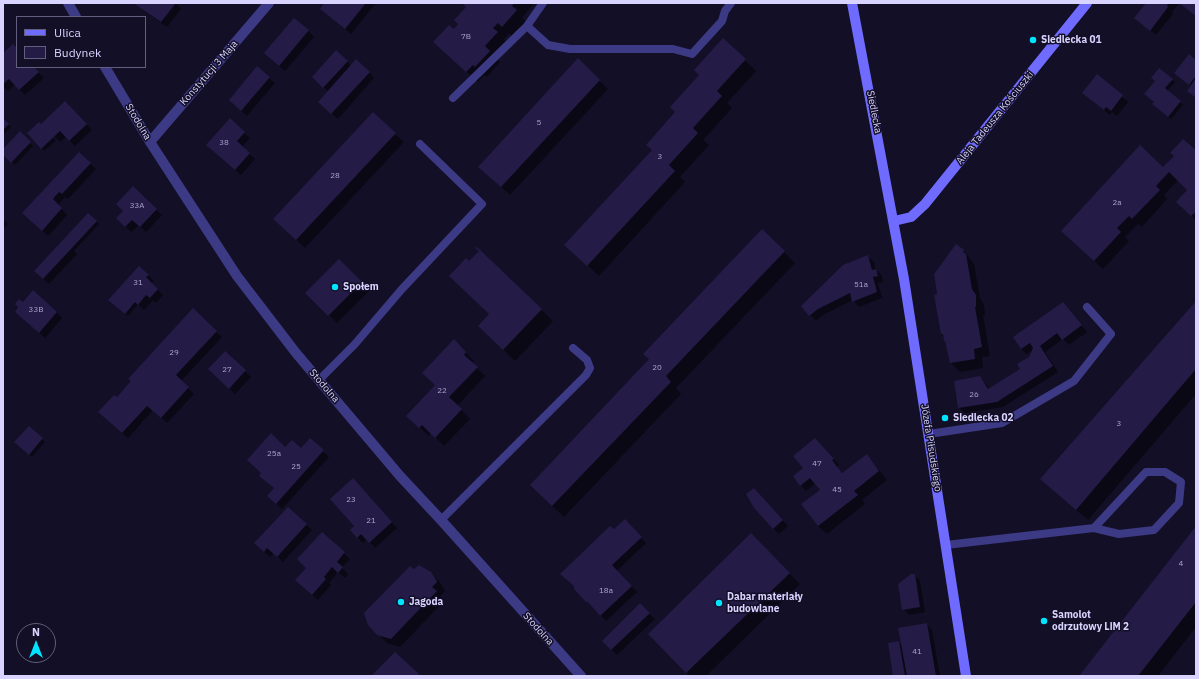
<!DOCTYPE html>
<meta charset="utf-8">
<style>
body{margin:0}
#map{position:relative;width:1199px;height:679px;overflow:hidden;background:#130f26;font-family:"IBM Plex Sans",sans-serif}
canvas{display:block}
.frame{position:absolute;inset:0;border:4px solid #d9d4ff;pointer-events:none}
.legend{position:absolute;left:16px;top:16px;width:130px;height:52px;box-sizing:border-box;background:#130f26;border:1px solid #625e7d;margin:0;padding:5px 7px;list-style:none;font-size:12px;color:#d9d4ff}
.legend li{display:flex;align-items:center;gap:8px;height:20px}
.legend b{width:20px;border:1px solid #625e7d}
.north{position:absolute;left:16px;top:623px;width:40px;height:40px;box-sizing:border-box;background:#130f26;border:1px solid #625e7d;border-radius:50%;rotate:0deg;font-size:11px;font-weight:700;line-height:16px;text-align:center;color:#d9d4ff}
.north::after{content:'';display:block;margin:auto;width:14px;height:18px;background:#00e5ff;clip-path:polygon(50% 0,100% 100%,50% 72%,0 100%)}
</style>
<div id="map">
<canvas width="1199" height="679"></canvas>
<div class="frame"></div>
<ul class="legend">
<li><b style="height:5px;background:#6f6bff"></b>Ulica</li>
<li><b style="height:11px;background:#241b47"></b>Budynek</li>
</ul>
<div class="north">N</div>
</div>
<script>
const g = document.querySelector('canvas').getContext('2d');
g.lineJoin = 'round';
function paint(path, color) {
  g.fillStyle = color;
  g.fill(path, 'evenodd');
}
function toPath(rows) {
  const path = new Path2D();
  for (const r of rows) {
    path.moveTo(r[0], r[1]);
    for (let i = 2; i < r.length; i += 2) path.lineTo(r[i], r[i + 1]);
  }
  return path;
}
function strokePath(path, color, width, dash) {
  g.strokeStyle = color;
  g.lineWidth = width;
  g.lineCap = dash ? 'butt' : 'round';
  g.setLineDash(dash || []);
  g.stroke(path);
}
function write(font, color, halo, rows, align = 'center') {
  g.font = font + ' "IBM Plex Sans",sans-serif';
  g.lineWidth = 3;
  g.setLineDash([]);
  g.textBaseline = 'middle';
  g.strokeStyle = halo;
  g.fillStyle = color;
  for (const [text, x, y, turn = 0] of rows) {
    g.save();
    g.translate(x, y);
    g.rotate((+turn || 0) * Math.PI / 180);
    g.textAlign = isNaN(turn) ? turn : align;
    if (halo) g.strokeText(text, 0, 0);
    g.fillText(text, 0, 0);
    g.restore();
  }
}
const shadow = toPath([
 [133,3,176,3,181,9,167,27],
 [325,3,376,3,351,34,327,14],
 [463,3,534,3,522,18,527,22,514,37,509,33,504,39,509,44,496,58,500,62,487,77,484,75,478,82,446,53,454,30,459,24,467,7],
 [1147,3,1179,3,1172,12,1173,14,1156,35,1141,23],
 [308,31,314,37,285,71,271,59],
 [17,49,17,67,33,67,44,78,25,95,15,84,8,91,3,87,3,54],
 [578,60,608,89,510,195,488,175],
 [745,60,756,71,727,103,732,108,703,140,709,145,680,177,685,182,599,276,566,245],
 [347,61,351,66,369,72,374,78,338,119,325,108,329,92,319,83],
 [1196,61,1196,98,1189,91,1192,87,1178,75],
 [1097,76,1128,102,1117,116,1112,112,1110,115,1083,93],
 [269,78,275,83,247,116,236,106],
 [1172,80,1175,82,1167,91,1183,105,1171,119,1156,107,1155,81],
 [65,103,92,130,75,146,66,137,60,142,54,136,52,137,56,141,44,151,28,133,45,129],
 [3,119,11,127,3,135],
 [20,133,33,146,15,165,3,154,3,150],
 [244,133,250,138,242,147,255,159,241,175,213,151],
 [395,134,404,142,305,248,283,227],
 [1196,152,1196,220,1186,210,1188,190,1178,180,1164,195,1167,199,1142,227,1138,224,1125,237,1129,241,1103,269,1071,239,1163,168],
 [79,153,96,169,68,199,65,197,58,205,67,215,48,236,24,213],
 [133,187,162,215,146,232,139,225,131,232,117,218,124,211],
 [89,214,99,224,74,251,77,254,49,284,41,277],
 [3,219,8,224,3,229],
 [480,251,553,321,515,361,490,337,490,314,469,263],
 [964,251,974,264,980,298,984,305,985,315,983,315,990,356,982,357,983,368,960,372,951,363,947,343,942,334,938,295],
 [784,252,795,263,676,388,681,394,564,517,542,496],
 [868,257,874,262,876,270,882,276,883,282,878,283,882,298,859,307,853,300,823,315,816,321,802,306],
 [339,260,369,291,337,323,307,293],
 [148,275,154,281,151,283,163,295,156,303,153,300,144,310,138,304,128,316,112,302],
 [1196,303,1196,394,1088,520,1053,490],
 [23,304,56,312,62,318,45,338,22,317],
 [1068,309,1087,332,1069,345,1063,339,1045,352,1058,372,1003,407,965,413,959,408,980,377,990,389,1022,369,1033,350,1027,354,1021,349],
 [216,332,222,337,181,381,194,394,167,423,153,410,128,438,105,418],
 [454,341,474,361,472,363,485,376,457,406,470,419,444,446,431,433,429,436,416,424,436,385],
 [225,352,251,377,235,394,209,369],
 [29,427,45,442,32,457,15,442],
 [310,440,329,457,282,509,274,501,275,489,266,481,285,448,302,449],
 [827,452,839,465,837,467,843,474,867,455,887,480,862,500,865,504,827,534,818,526,821,490,816,483,806,491,801,485],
 [358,485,397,528,375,548,367,539,363,543,357,537,355,526],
 [760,495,788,526,779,534,773,528],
 [625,521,646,543,617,571,637,592,606,621,575,586,614,531],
 [306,524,312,530,283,562,274,553,270,557,261,549],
 [1196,528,1196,627,1158,676,1079,676],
 [322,533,350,559,342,568,348,574,345,578,338,572,329,583,331,585,318,600,302,586],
 [751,535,800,584,706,676,690,676,649,634],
 [414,571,430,572,439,581,445,591,440,596,444,601,400,647,387,643,369,625],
 [914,575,920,581,925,612,909,615,903,609],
 [640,605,655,619,617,655,603,641],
 [926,624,932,630,940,676,894,676,899,642,902,646]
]);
const building = toPath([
 [133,3,176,3,161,22],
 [324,3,366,3,345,29,320,9],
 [462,3,514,3,512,6,517,10,502,27,498,23,493,28,498,32,485,46,490,51,475,67,473,65,466,72,433,42,449,25,454,29,458,24,454,20,466,7],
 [1146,3,1169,3,1167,5,1168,7,1150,31,1134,18],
 [1179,3,1196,3,1196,16],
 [294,18,309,30,279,66,264,53],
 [723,38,746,59,717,91,722,96,693,128,698,133,669,165,675,171,587,266,564,245,652,150,646,145,675,112,670,107,699,75,694,70],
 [13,44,17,48,17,67,34,67,39,72,19,90,9,79,3,84,3,53],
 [336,50,348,61,323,88,312,77],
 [1189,54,1196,60,1196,76,1189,85,1174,73],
 [578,58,600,80,501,187,478,167],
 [356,59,370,72,331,114,318,102],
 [257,66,270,77,241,111,229,100],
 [1159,68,1173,79,1165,88,1181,101,1168,117,1152,104,1154,102,1144,94,1155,81,1151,78],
 [1097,74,1123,95,1111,111,1106,107,1104,110,1082,93],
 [1196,78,1196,98,1187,91],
 [65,101,87,124,69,141,60,131,41,149,27,133,39,122,41,124],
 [373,112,396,133,296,240,273,219],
 [3,118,9,124,3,130],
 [230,118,245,132,237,141,250,153,235,170,206,145],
 [20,131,31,142,11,163,3,155,3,149],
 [1183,139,1196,150,1196,212,1191,216,1176,202,1187,190,1169,172,1156,186,1160,190,1132,219,1129,216,1117,228,1121,232,1094,261,1061,231,1140,145,1163,167,1174,156,1170,153],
 [79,152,91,163,62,194,59,192,53,199,62,208,42,231,22,213],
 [133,186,157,209,140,227,132,220,125,227,116,218,123,211,116,204],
 [88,213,97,221,43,279,34,271],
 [762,229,785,251,666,376,671,382,552,506,530,485,649,359,643,354],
 [956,244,964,250,963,252,966,254,972,289,976,295,976,307,975,307,982,347,974,349,975,359,950,363,945,341,944,341,943,334,941,334,934,295,937,294,934,274],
 [477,247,542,309,503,350,478,326,489,314,449,276,466,258,469,261,479,251,475,248],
 [868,255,872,270,876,269,878,276,873,277,877,292,852,302,850,293,818,309,809,316,801,306,843,265],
 [339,259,362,282,328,316,305,293],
 [139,266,149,275,146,277,158,289,150,298,146,295,138,305,135,302,125,314,108,300],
 [33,290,57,312,39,333,15,312,18,307,15,304,19,299,23,302],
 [1196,301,1196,369,1076,510,1040,479],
 [1063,302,1082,325,1062,340,1057,333,1040,346,1053,366,997,402,958,408,954,381,980,376,988,389,1020,369,1017,364,1029,357,1033,348,1030,343,1021,349,1013,337],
 [193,308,217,331,176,375,189,387,161,418,147,406,122,433,98,412,114,395,117,397,131,381,128,379],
 [454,339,466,352,464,355,478,367,449,397,462,409,435,438,422,425,419,428,406,416,435,385,422,373],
 [225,351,246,370,229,389,208,369],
 [29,426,43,438,29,455,14,442],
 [271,433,285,447,292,440,301,448,310,438,324,450,276,504,267,496,274,488,259,476,261,473,247,460],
 [815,438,834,459,832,460,842,473,867,454,879,471,854,491,858,495,818,526,801,504,820,490,810,478,800,486,793,476,803,468,793,456],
 [353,478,392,522,369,543,361,534,357,538,350,530,354,526,330,499],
 [754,488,783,520,773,529,754,508,746,494],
 [288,507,307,524,277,557,267,548,264,552,254,543],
 [625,519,642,537,612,565,632,586,600,616,588,602,586,602,574,589,574,586,560,574,610,526,614,529],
 [1196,526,1196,602,1138,676,1079,676],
 [322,532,345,552,337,562,343,567,338,573,332,567,324,577,326,579,312,595,295,580,306,568,297,559],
 [751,533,790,573,686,673,648,634],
 [419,565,431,572,435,578,437,582,432,587,437,591,391,639,377,635,368,625,364,613,410,566,414,569],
 [911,574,915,574,920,607,902,610,898,584],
 [640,603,650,613,611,650,602,641],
 [927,623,936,676,907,676,898,628],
 [899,641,905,676,893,676,888,643],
 [395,652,419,674,417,676,371,676]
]);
const lane = toPath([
 [543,3,527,26,548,45,570,49,673,49,692,54,722,21,725,11,731,3],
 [453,98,527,26],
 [319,380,355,344,402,289,482,204,420,144],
 [929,434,1002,423,1074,381,1111,334,1087,307],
 [441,520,586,375,590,368,587,360,573,348],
 [946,545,1094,528,1119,534,1154,530,1179,503,1181,482,1165,472,1146,472,1094,528]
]);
const street = toPath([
 [68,3,76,17],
 [105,67,150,142,237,276,296,353,400,476,441,520,581,676],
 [150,142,269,3]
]);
const secondary = toPath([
 [852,3,904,279,966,676],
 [894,221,911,217,925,204,1087,3]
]);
const markers = [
 [1033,40,4,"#00e5ff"],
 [335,287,4,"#00e5ff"],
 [945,418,4,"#00e5ff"],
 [401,602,4,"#00e5ff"],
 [719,603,4,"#00e5ff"],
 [1044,621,4,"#00e5ff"]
];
const numberNames = [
 ["7B",466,37],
 ["5",539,123],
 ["38",224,143],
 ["3",660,157],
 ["28",335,176],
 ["2a",1117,203],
 ["33A",137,206],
 ["31",138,283],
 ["51a",861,285],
 ["33B",36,310],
 ["29",174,353],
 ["20",657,368],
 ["27",227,370],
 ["22",442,391],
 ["26",974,395],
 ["3",1119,424],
 ["25a",274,454],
 ["47",817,464],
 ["25",296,467],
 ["45",837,490],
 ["23",351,500],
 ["21",371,521],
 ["4",1181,564],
 ["18a",606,591],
 ["41",917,652]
];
const poiNames = [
 ["Siedlecka 01",1041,40],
 ["Społem",343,287],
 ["Siedlecka 02",953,418],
 ["Dabar materiały",727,597],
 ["budowlane",727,609],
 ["Jagoda",409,602],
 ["Samolot",1052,615],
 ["odrzutowy LiM 2",1052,627]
];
const streetNames = [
 ["Konstytucji 3 Maja",209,73,-49],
 ["Siedlecka",874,112,79],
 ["Aleja Tadeusza Kościuszki",995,118,-51],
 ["Stodolna",138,122,59],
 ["Stodolna",324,386,49],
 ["Józefa Piłsudskiego",931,448,81],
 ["Stodolna",538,629,48]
];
paint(shadow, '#0007');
paint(building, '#241b47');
strokePath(lane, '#3d3a85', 8);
strokePath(street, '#3d3a85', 10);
strokePath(secondary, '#6f6bff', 10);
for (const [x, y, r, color] of markers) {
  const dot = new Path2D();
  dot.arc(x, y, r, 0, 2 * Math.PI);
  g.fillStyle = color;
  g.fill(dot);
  strokePath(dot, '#130f26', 1.5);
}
write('8px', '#aca6d1', null, numberNames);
write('bold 10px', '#d9d4ff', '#130f26', poiNames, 'left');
write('10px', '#d9d4ff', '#130f26', streetNames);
</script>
